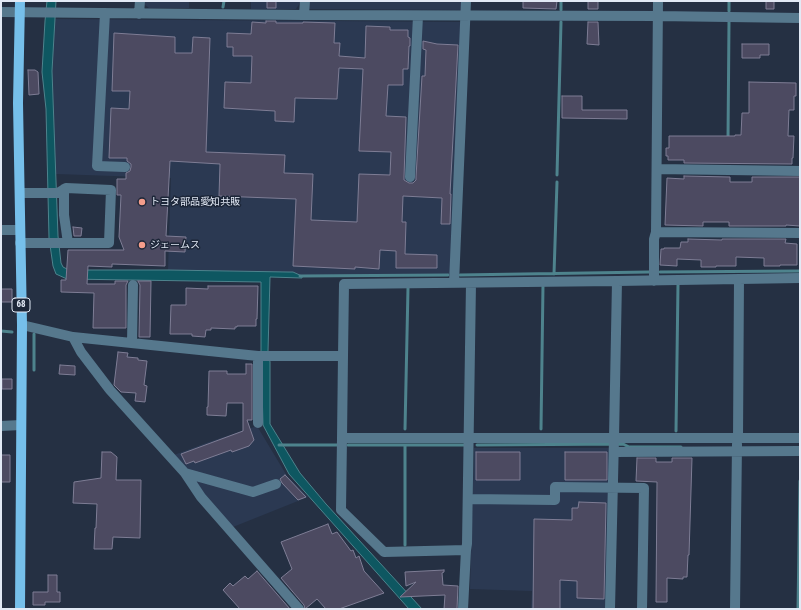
<!DOCTYPE html>
<meta charset="utf-8">
<style>
body{margin:0}
#map{position:relative;width:801px;height:610px;overflow:hidden;background:#253043;font-family:"Roboto Condensed",sans-serif}
canvas{display:block}
.frame{position:absolute;inset:0;border:2px solid #e2e9f5;pointer-events:none}
</style>
<div id="map">
<canvas width="801" height="610"></canvas>
<div class="frame"></div>
</div>
<script>
const g = document.querySelector('canvas').getContext('2d');
g.lineJoin = 'round';
function paint(path, color) {
  g.fillStyle = color;
  g.fill(path, 'evenodd');
}
function toPath(rows) {
  const path = new Path2D();
  for (const r of rows) {
    path.moveTo(r[0], r[1]);
    for (let i = 2; i < r.length; i += 2) path.lineTo(r[i], r[i + 1]);
  }
  return path;
}
function strokePath(path, color, width, dash) {
  g.strokeStyle = color;
  g.lineWidth = width;
  g.lineCap = dash ? 'butt' : 'round';
  g.setLineDash(dash || []);
  g.stroke(path);
}
function write(font, color, halo, rows, align = 'center') {
  g.font = font + ' "Roboto Condensed","Noto Sans JP",sans-serif';
  g.lineWidth = 3;
  g.setLineDash([]);
  g.textBaseline = 'middle';
  g.strokeStyle = halo;
  g.fillStyle = color;
  for (const [text, x, y, turn = 0] of rows) {
    g.save();
    g.translate(x, y);
    g.rotate((+turn || 0) * Math.PI / 180);
    g.textAlign = isNaN(turn) ? turn : align;
    if (halo) g.strokeText(text, 0, 0);
    g.fillText(text, 0, 0);
    g.restore();
  }
}
const built = toPath([
 [145,1,189,1,189,8,149,8,145,5],
 [251,1,301,1,300,3,296,9,251,9],
 [308,1,463,1,463,10,308,9],
 [55,19,462,22,450,274,302,276,293,272,288,272,168,270,171,178,56,174,52,71],
 [257,426,287,476,308,497,233,527,202,492,174,455,206,443],
 [474,448,612,448,608,609,531,609,532,591,470,589]
]);
const water = toPath([
 [47,1,56,1,52,71,58,236,61,263,63,267,69,270,168,270,288,272,293,272,302,276,302,278,270,277,268,351,270,362,270,424,300,473,326,504,422,609,409,609,289,474,263,425,261,352,261,282,67,279,56,274,53,266,49,238,46,109,42,72,45,21,47,1]
]);
const stream = toPath([
 [223,7,224,1],
 [561,10,561,1],
 [729,11,729,1],
 [728,139,729,22],
 [557,175,561,22],
 [660,272,800,271],
 [554,274,557,182],
 [460,275,649,272],
 [300,276,448,275],
 [1,331,12,332],
 [34,334,34,370],
 [405,429,408,288],
 [541,429,543,285],
 [676,431,678,284],
 [279,445,337,445],
 [348,445,464,445],
 [477,445,623,444,629,447,681,447],
 [405,545,405,445],
 [798,609,800,481]
]);
const building = toPath([
 [267,1,276,1,276,8,267,8,267,1],
 [523,1,557,1,556,9,523,8,523,1],
 [588,1,598,1,598,9,588,9,588,1],
 [766,1,774,1,774,9,766,9,766,1],
 [266,21,276,21,276,23,303,23,303,22,335,23,334,43,340,43,339,56,365,58,366,26,390,27,390,30,408,30,408,37,410,38,410,46,409,46,408,69,403,69,403,85,388,85,386,116,406,117,404,177,404,180,409,183,413,183,416,180,416,177,422,76,425,76,426,50,423,49,423,41,437,44,458,45,450,194,451,194,450,224,441,224,442,198,403,196,402,222,406,222,405,254,437,255,437,268,396,268,396,251,380,250,379,269,355,267,355,269,293,266,296,199,219,196,220,164,170,161,166,236,186,237,185,252,165,251,165,266,112,264,112,267,88,266,87,284,115,284,115,281,128,281,126,285,126,328,93,328,94,293,61,292,61,280,66,280,68,250,124,250,119,237,121,195,117,195,117,179,126,179,126,173,130,171,131,167,131,164,127,161,127,158,109,158,111,108,129,109,130,91,112,91,114,33,175,37,175,53,192,53,193,37,210,38,206,152,285,155,284,173,313,174,311,220,357,222,359,174,390,175,391,152,359,151,363,69,339,68,337,99,295,98,294,122,275,121,275,111,224,108,225,82,251,83,252,56,233,56,233,47,227,47,227,33,251,34,252,22,266,23,266,21],
 [588,22,598,22,599,45,587,44,588,22],
 [742,44,769,44,769,55,760,55,760,58,742,58,742,44],
 [28,70,35,70,38,72,39,94,29,95,28,70],
 [749,82,796,83,796,96,794,96,794,110,789,110,788,136,794,136,793,158,792,158,792,164,684,163,684,160,668,160,668,156,666,156,666,148,669,148,669,136,735,136,735,135,741,135,742,113,749,113,749,82],
 [562,96,582,96,582,110,627,110,627,119,562,118,562,96],
 [684,176,730,177,730,182,752,182,752,177,800,177,800,226,786,225,786,226,729,226,729,222,703,222,703,226,665,225,667,178,684,179,684,176],
 [73,227,82,228,81,236,74,236,73,227],
 [688,239,722,240,722,239,786,239,785,243,797,244,797,265,780,265,780,266,764,266,764,258,736,257,736,266,716,266,716,267,701,267,701,260,677,259,677,266,660,265,661,249,664,249,664,248,680,248,681,242,688,242,688,239],
 [138,281,151,281,150,337,139,337,140,285,138,281],
 [208,286,258,286,257,319,256,319,256,326,237,326,237,327,235,327,235,329,211,328,211,330,206,330,205,337,192,336,192,334,170,334,171,305,186,305,186,288,208,289,208,286],
 [1,289,12,289,12,302,1,302,1,289],
 [118,352,128,353,127,357,138,358,138,360,147,361,144,385,147,386,145,402,135,401,136,393,121,392,114,385,118,352],
 [246,364,252,364,252,420,247,420,254,440,249,446,232,452,231,450,195,463,194,461,186,464,181,454,243,431,243,403,227,403,226,416,207,415,207,407,208,407,209,371,227,371,227,374,246,374,246,364],
 [60,365,75,366,75,375,59,374,60,365],
 [2,379,12,379,12,389,2,389,2,379],
 [102,452,111,452,117,457,116,480,141,480,140,538,113,537,112,549,94,549,95,528,96,528,97,504,73,503,74,482,101,478,102,452],
 [476,452,520,452,520,480,476,480,476,452],
 [565,452,607,452,607,480,565,480,565,452],
 [1,455,10,455,10,482,1,482,1,455],
 [637,458,656,458,656,462,672,462,672,458,692,458,689,555,688,555,687,577,683,577,683,579,667,578,667,602,656,602,657,482,636,481,637,458],
 [285,475,306,497,298,500,282,483,280,479,285,475],
 [579,502,606,503,604,599,577,598,577,581,560,580,560,609,533,609,534,519,572,520,572,508,578,508,579,502],
 [328,524,332,534,337,532,351,551,353,550,356,558,359,556,364,571,384,593,339,609,326,609,317,599,305,609,304,605,281,578,292,569,281,542,328,524],
 [444,570,444,572,442,573,443,585,458,586,457,609,444,609,445,595,400,597,416,582,406,586,405,572,444,570],
 [257,571,290,609,240,609,223,590,230,583,233,586,245,576,248,579,257,571],
 [48,575,57,575,57,592,60,592,60,602,45,602,45,605,33,605,33,592,48,592,48,575]
]);
const minor = toPath([
 [658,1,656,232,800,233],
 [1,12,304,15,657,16,800,18],
 [105,13,97,166,125,167],
 [139,14,140,1],
 [304,15,305,1],
 [657,169,800,171],
 [410,177,418,16],
 [64,189,64,215,68,243],
 [20,193,58,193,66,188,111,190,109,243,20,243],
 [1,230,20,230],
 [654,281,654,239,656,232],
 [454,283,466,1],
 [22,325,73,337,81,352,110,390,185,473,201,497,299,609],
 [73,337,258,356,343,356,344,284,617,281,800,278],
 [132,343,133,285],
 [343,356,342,438,800,438],
 [258,423,258,356],
 [1,426,21,425],
 [342,438,341,510,384,552,466,550],
 [738,438,739,279],
 [614,452,800,451],
 [185,473,253,492,276,484],
 [468,499,555,500,555,487,644,488,642,609],
 [463,609,466,550,467,544,471,283],
 [610,609,614,438,617,281],
 [735,609,737,444]
]);
const major = toPath([
 [20,1,18,103,22,325,20,609]
]);
const markers = [
 [142,202,4,"#f49d8b"],
 [142,245,4,"#f49d8b"]
];
const shields = [
 [21,305,18]
];
const shieldNames = [
 ["68",21,305]
];
const poiNames = [
 ["トヨタ部品愛知共販",150,202],
 ["ジェームス",150,245]
];
paint(built, '#2b3952');
paint(water, '#0e5761');
strokePath(water, '#4e838d', 1);
strokePath(stream, '#4e838d', 3);
paint(building, '#4c4a61');
strokePath(building, '#7e7d95', 1);
strokePath(minor, '#56788d', 10);
strokePath(major, '#76bfea', 10);
for (const [x, y, r, color] of markers) {
  const dot = new Path2D();
  dot.arc(x, y, r, 0, 2 * Math.PI);
  g.fillStyle = color;
  g.fill(dot);
  strokePath(dot, '#1c2638', 1.5);
}
for (const [x, y, w] of shields) {
  const box = new Path2D();
  box.roundRect(x - w / 2, y - 7, w, 14, 3);
  g.fillStyle = '#1c2638';
  g.fill(box);
  strokePath(box, '#e2e9f5', 1);
}
write('bold 9px', '#e2e9f5', null, shieldNames);
write('10px', '#e2e9f5', '#1c2638', poiNames, 'left');
</script>
